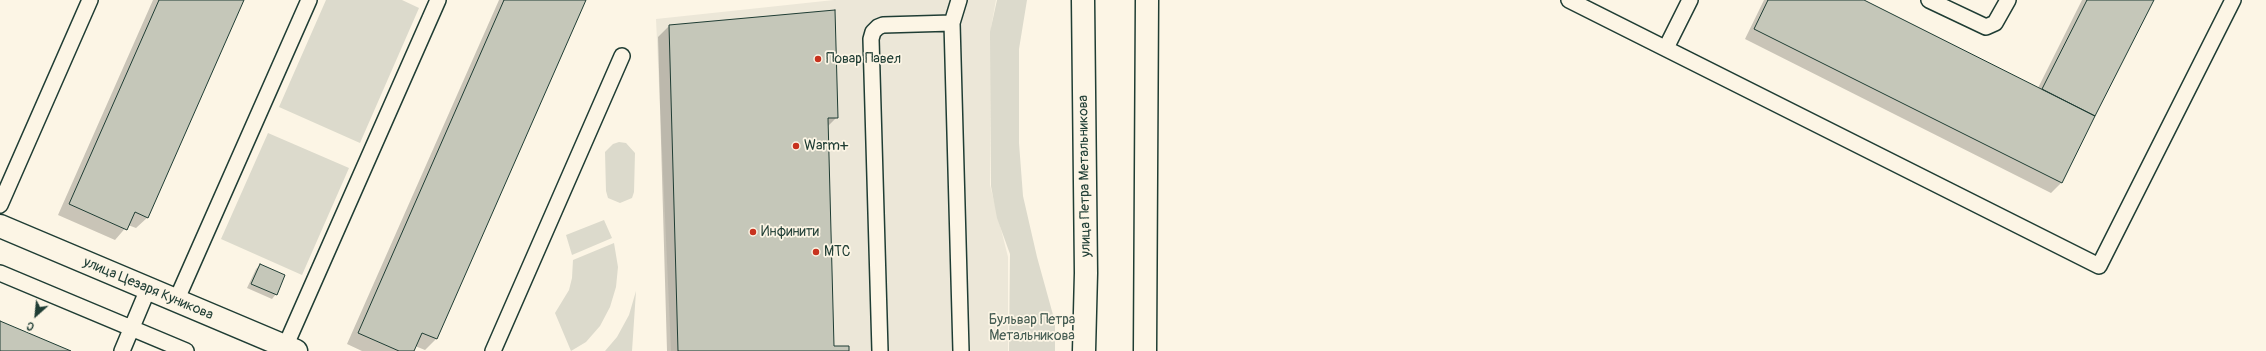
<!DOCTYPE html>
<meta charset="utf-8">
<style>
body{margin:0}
#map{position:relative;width:2266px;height:351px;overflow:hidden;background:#fcf5e5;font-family:Pangolin,sans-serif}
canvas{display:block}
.north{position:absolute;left:16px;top:295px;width:40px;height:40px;-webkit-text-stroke:3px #fcf5e5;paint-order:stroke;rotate:207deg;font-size:11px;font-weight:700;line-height:16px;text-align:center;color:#1f3d34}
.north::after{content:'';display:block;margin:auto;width:14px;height:18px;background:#1f3d34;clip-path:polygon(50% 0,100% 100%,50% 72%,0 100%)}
</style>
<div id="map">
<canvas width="2266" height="351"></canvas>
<div class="north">С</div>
</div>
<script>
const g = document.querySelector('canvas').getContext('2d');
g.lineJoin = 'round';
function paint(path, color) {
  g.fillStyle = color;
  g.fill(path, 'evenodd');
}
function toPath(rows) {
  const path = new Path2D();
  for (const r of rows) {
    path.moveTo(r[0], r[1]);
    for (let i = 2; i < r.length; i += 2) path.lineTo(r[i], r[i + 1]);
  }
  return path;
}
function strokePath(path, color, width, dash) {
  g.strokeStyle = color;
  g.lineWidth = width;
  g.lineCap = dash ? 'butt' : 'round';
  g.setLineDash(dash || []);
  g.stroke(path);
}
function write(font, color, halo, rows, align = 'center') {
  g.font = font + ' Pangolin,sans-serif';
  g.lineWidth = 3.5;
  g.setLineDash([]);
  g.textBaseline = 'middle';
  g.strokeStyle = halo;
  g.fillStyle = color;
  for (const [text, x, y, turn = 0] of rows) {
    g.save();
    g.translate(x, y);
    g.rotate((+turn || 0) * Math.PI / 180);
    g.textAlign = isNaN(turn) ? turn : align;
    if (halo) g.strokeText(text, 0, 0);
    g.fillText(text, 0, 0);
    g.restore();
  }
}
const built = toPath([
 [834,0,996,0,991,28,990,185,1008,257,1008,351,671,351,656,19]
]);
const green = toPath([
 [326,0,402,0,419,8,360,143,279,107],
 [997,0,1027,0,1019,49,1019,143,1023,196,1037,257,1055,322,1055,351,1009,351,1010,254,997,218,991,186,990,32],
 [268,133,349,168,302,275,221,239],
 [619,142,626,143,635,153,634,192,632,198,620,203,608,198,606,191,605,152,613,144],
 [604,220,612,238,572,255,566,235],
 [614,243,618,267,616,287,610,307,600,326,586,342,571,351,555,313,569,290,572,278,573,260],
 [636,291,632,351,605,351,617,337,629,315]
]);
const shadow = toPath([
 [153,0,243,0,148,217,136,228,128,225,115,240,58,215],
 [499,0,585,0,436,339,425,350,415,346,413,351,362,351,347,344],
 [1764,0,1862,0,2038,88,2082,0,2153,0,2061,183,2051,193,1745,39],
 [669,26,837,117,827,127,833,347,848,351,667,351,658,37],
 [260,265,276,294,272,299,247,288,256,269]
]);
const building = toPath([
 [159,0,244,0,148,218,135,212,127,230,69,204,159,0],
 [504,0,586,0,437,339,422,333,414,351,399,351,358,333,504,0],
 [1768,0,1864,0,2095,116,2062,183,1754,29,1768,0],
 [2087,0,2154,0,2095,116,2042,89,2087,0],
 [835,10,838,118,828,118,834,346,849,346,849,351,678,351,669,25,835,10],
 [260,264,285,275,277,295,251,284,260,264],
 [0,321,71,351,0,351,0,321]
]);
const service = toPath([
 [1569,0,2099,266,2233,0],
 [1929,0,1986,27,1995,23,2008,0],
 [952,23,959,0],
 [1666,48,1690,0],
 [0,205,90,0],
 [0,273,186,351],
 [176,301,309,0],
 [285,347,438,0],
 [122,351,148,289],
 [493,351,622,56],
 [880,351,871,39,873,32,878,27,883,25,952,23,961,351]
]);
const minor = toPath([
 [0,226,296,351]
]);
const secondary = toPath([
 [1083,0,1086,273,1084,351],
 [1145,351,1147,0]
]);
const markers = [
 [818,59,4,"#c8321e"],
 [796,146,4,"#c8321e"],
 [753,232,4,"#c8321e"],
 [816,252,4,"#c8321e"]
];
const poiNames = [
 ["Повар Павел",826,59],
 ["Warm+",804,146],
 ["Инфинити",761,232],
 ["МТС",824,252]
];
const streetNames = [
 ["улица Петра Метальникова",1085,176,-91],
 ["улица Цезаря Куникова",148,289,23]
];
const parkNames = [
 ["Бульвар Петра",1032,320],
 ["Метальникова",1032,336]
];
paint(built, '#ece7d8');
paint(green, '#dcdacc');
paint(shadow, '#0003');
paint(building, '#c5c7b9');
strokePath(building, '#1f3d34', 1);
strokePath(service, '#1f3d34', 18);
strokePath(minor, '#1f3d34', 25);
strokePath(secondary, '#1f3d34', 25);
strokePath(service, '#fcf5e5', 15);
strokePath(minor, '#fcf5e5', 22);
strokePath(secondary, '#fcf5e5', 22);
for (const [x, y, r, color] of markers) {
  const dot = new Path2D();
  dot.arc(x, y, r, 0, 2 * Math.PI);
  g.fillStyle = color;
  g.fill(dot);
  strokePath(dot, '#fcf5e5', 1.5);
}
write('14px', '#1f3d34', '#fcf5e5', poiNames, 'left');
write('14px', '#1f3d34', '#fcf5e5', streetNames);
write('14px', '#455c52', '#fcf5e5', parkNames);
</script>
